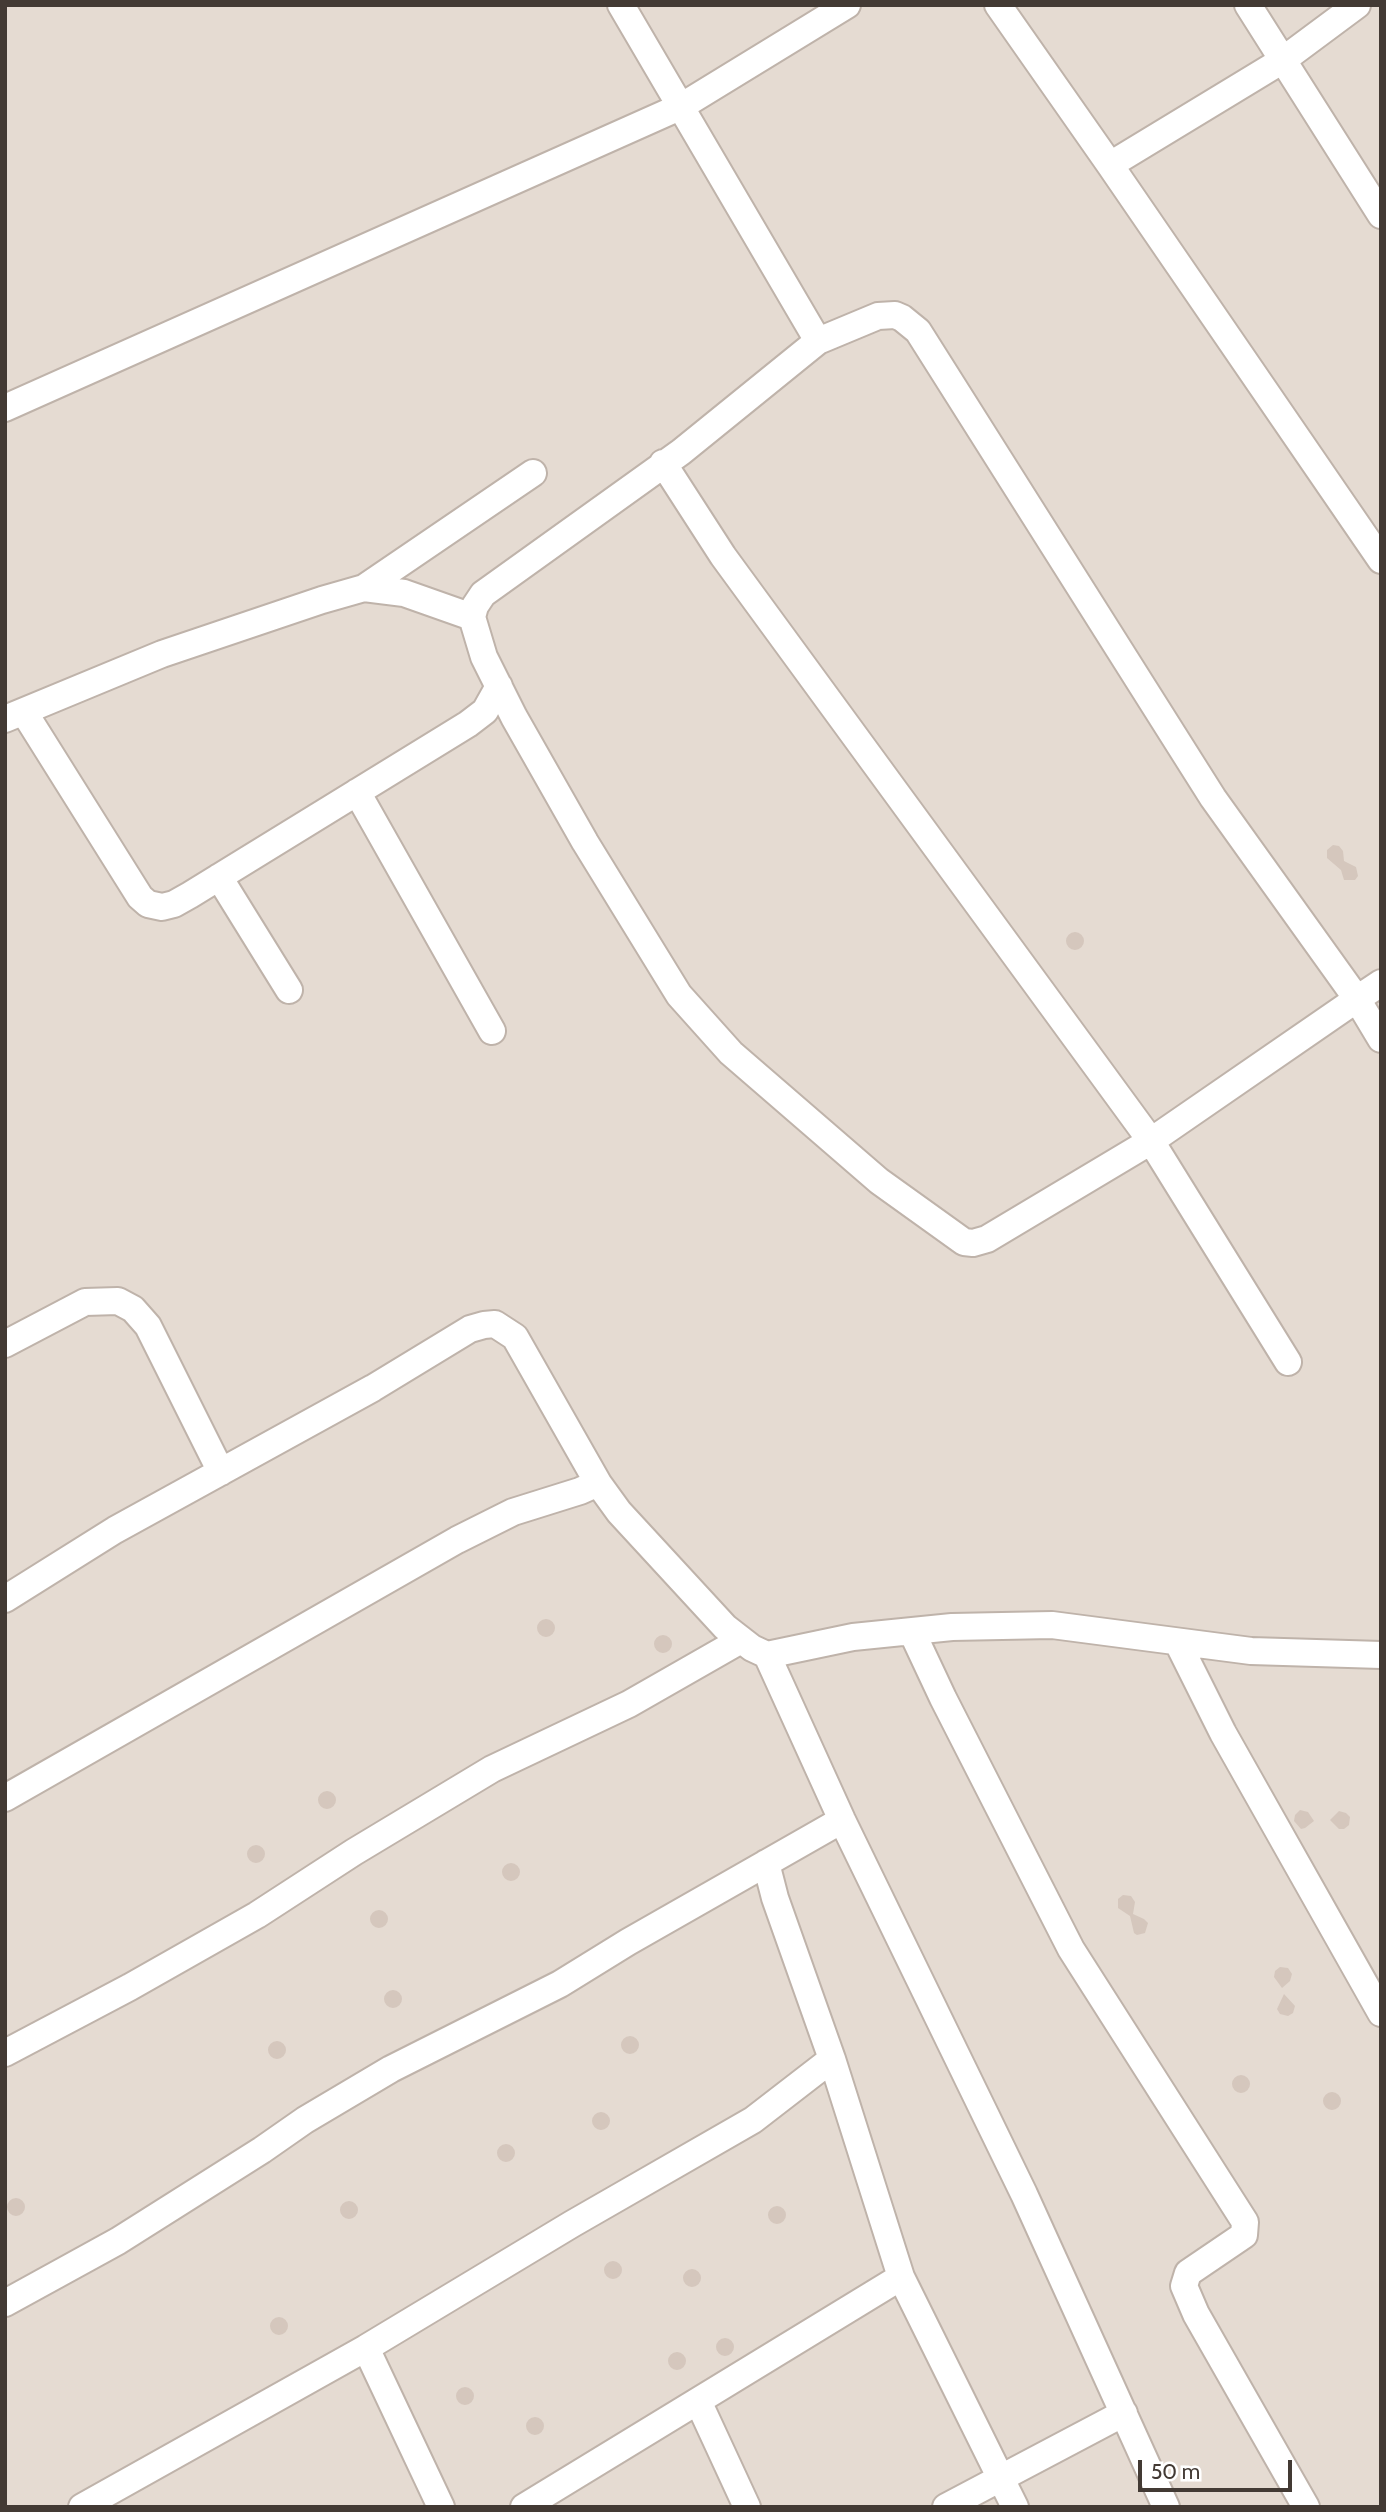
<!DOCTYPE html>
<style>
body{margin:0}
#map{position:relative;width:1386px;height:2512px;overflow:hidden;background:#f1ebe4;font-family:Cabin,sans-serif}
canvas{display:block}
.frame{position:absolute;inset:0;border:7px solid #433a34;pointer-events:none}
.scale{position:absolute;left:1138px;top:2460px;width:154px;height:32px;box-sizing:border-box;border:4px solid #433a34;border-top:0;padding-left:9px;font-size:21px;line-height:24px;white-space:nowrap;color:#433a34;-webkit-text-stroke:5px #fff;paint-order:stroke}
</style>
<div id="map">
<canvas width="1386" height="2512"></canvas>
<div class="frame"></div>
<div class="scale">50 m</div>
</div>
<script>
const g = document.querySelector('canvas').getContext('2d');
g.lineJoin = 'round';
function paint(path, color) {
  g.fillStyle = color;
  g.fill(path, 'evenodd');
}
function toPath(rows) {
  const path = new Path2D();
  for (const r of rows) {
    if (r.length === 3) {
      path.moveTo(r[0] + r[2], r[1]);
      path.arc(r[0], r[1], r[2], 0, 2 * Math.PI);
      continue;
    }
    path.moveTo(r[0], r[1]);
    for (let i = 2; i < r.length; i += 2) path.lineTo(r[i], r[i + 1]);
  }
  return path;
}
function strokePath(path, color, width, dash) {
  g.strokeStyle = color;
  g.lineWidth = width;
  g.lineCap = dash ? 'butt' : 'round';
  g.setLineDash(dash || []);
  g.stroke(path);
}
const residential = toPath([
 [5,5,1381,5,1381,2507,5,2507]
]);
const building = toPath([
 [1333,845,1339,846,1343,851,1344,861,1356,867,1358,876,1355,880,1344,880,1341,870,1327,858,1327,850],
 [1075,941,9],
 [546,1628,9],
 [663,1644,9],
 [327,1800,9],
 [1300,1810,1308,1812,1314,1821,1305,1828,1301,1829,1294,1821,1295,1815],
 [1339,1811,1346,1813,1350,1817,1349,1825,1344,1829,1339,1829,1330,1820],
 [256,1854,9],
 [511,1872,9],
 [1123,1895,1131,1896,1135,1902,1133,1914,1144,1919,1148,1923,1145,1933,1137,1935,1134,1933,1130,1916,1118,1908,1118,1899],
 [379,1919,9],
 [1280,1967,1288,1968,1292,1974,1290,1981,1282,1988,1274,1977,1275,1971],
 [393,1999,9],
 [1284,1994,1295,2006,1293,2013,1288,2016,1280,2014,1277,2009],
 [630,2045,9],
 [277,2050,9],
 [1241,2084,9],
 [1332,2101,9],
 [601,2121,9],
 [506,2153,9],
 [16,2207,9],
 [349,2210,9],
 [777,2215,9],
 [613,2270,9],
 [692,2278,9],
 [279,2326,9],
 [725,2347,9],
 [677,2361,9],
 [465,2396,9],
 [535,2426,9]
]);
const minor = toPath([
 [621,5,818,341],
 [998,5,1110,165,1381,560],
 [1248,5,1381,215],
 [1110,165,1283,60,1357,5],
 [5,408,682,106,847,5],
 [663,463,723,556,1151,1141,1288,1362],
 [364,588,533,473],
 [24,712,140,897,148,904,162,907,174,904,190,895,468,724,485,711,499,686],
 [5,719,162,654,322,600,364,588,404,593,472,617],
 [357,792,492,1031],
 [219,877,289,990],
 [1381,983,1357,999,1151,1141,987,1239,973,1243,964,1242,879,1181,731,1053,679,995,585,842,514,717,484,657,472,617,475,606,483,594,681,452,818,341,878,316,895,315,902,318,918,331,1213,798,1357,999,1381,1039],
 [5,1344,85,1302,118,1301,133,1309,148,1326,221,1472],
 [5,1599,115,1530,373,1388,470,1329,484,1325,495,1324,515,1337,598,1483],
 [912,1632,943,1698,1071,1949,1245,2222,1244,2235,1188,2273,1184,2286,1196,2314,1306,2507],
 [1178,1643,1223,1733,1381,2013],
 [767,1655,842,1820,1024,2194,1166,2507],
 [5,1798,457,1540,513,1512,580,1491,598,1483,619,1512,725,1627,752,1648,767,1655,853,1637,952,1627,1052,1625,1251,1651,1381,1655],
 [5,2053,130,1987,257,1915,354,1852,492,1769,629,1704,741,1640],
 [832,2059,901,2277,1015,2507],
 [5,2303,118,2241,262,2150,305,2120,391,2069,560,1984,628,1942,842,1820],
 [366,2348,441,2507],
 [698,2401,747,2507],
 [82,2507,366,2348,572,2224,753,2120,832,2059,775,1898,766,1863],
 [524,2507,901,2277],
 [946,2507,1124,2413]
]);
paint(residential, '#e5dbd2');
paint(building, '#d5c7bd');
strokePath(minor, '#bfb3aa', 30);
strokePath(minor, '#fff', 26);
</script>
